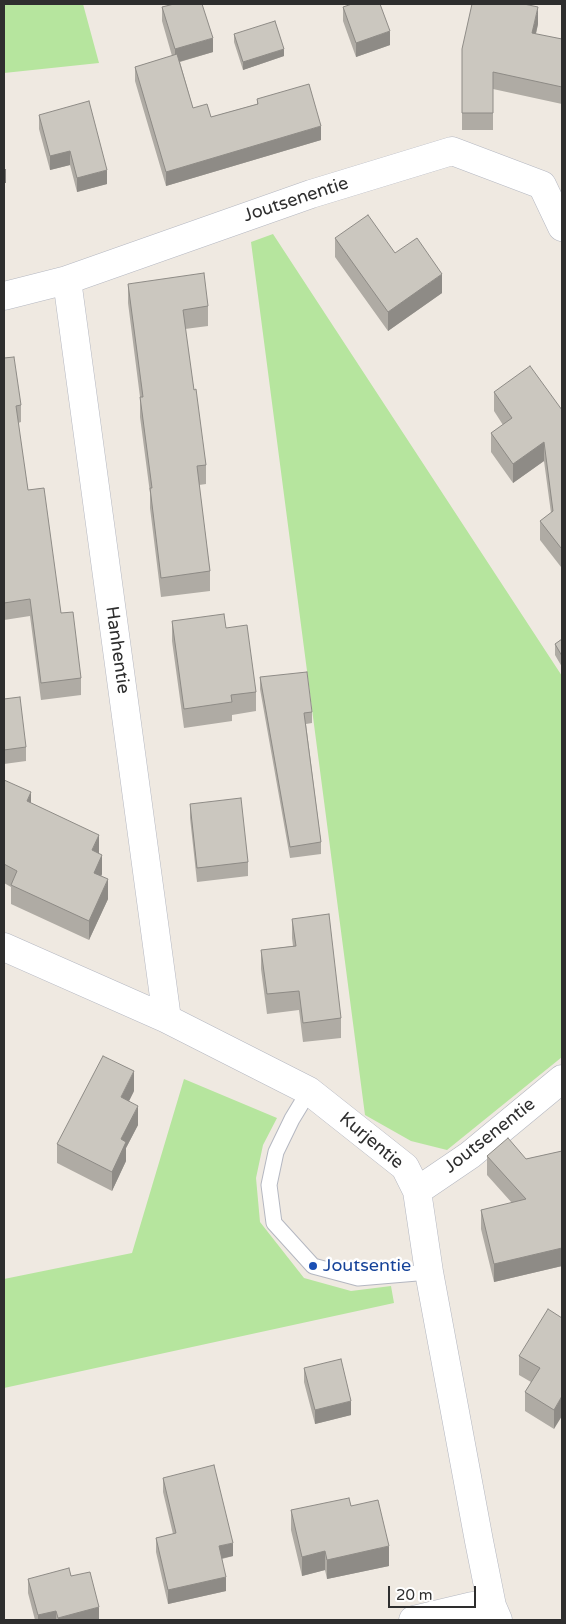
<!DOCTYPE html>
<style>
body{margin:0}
#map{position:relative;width:566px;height:1624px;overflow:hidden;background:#efe9e1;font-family:"Varela Round",sans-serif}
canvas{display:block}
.frame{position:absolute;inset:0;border:5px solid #2e2e2e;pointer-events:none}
.scale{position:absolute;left:388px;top:1586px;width:88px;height:22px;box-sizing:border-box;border:2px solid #2e2e2e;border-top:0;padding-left:6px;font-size:15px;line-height:18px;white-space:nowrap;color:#2e2e2e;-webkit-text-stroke:4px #fff;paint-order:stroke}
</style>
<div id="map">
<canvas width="566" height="1624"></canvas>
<div class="frame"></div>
<div class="scale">20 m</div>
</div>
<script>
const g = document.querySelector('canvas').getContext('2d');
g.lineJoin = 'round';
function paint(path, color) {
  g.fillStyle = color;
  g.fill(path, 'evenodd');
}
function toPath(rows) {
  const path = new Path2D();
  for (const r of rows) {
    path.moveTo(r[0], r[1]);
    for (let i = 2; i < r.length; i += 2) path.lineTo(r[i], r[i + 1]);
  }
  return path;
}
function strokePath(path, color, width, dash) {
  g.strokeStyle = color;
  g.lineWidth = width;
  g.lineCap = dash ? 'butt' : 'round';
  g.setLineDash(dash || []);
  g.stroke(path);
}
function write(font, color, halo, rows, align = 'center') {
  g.font = font + ' "Varela Round",sans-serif';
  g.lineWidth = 5;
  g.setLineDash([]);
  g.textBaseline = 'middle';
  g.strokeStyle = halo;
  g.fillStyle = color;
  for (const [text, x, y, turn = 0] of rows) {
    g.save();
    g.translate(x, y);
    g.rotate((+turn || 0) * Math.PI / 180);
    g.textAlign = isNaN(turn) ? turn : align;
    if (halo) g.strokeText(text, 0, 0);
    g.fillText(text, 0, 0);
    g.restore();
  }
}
const green = toPath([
 [4,4,83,4,99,63,4,73],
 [273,234,562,676,562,1057,447,1150,411,1141,365,1115,251,242],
 [184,1079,277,1118,263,1145,256,1178,260,1222,304,1278,351,1291,391,1286,394,1303,4,1388,4,1279,132,1253]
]);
const service = toPath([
 [309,1091,292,1119,276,1152,269,1185,274,1223,313,1266,358,1278,429,1272]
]);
const minor = toPath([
 [67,280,167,1019],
 [4,296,67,280,311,194,452,151,542,185,562,227],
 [4,947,167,1019,309,1091,405,1167,417,1191,429,1272,479,1541,492,1606,498,1620],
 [417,1191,470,1155,562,1079],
 [413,1620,472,1606,492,1606]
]);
const wall = toPath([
 [162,7,213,52,180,62,193,108,211,117,257,104,257,99,321,140,166,186,135,81,135,67,172,56,162,21],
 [343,7,390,45,356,57,343,21],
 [538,24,536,34,562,39,562,104,493,89,493,130,462,130,462,49],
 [234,34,284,56,243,70,234,42],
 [39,115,107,184,77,192,70,165,50,170,39,129],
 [335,238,442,293,388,331,335,257],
 [128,284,208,306,208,326,185,329,194,390,206,465,206,484,199,485,210,571,210,591,161,597,150,508,150,493,140,417,140,397,128,303],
 [4,358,21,405,21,422,18,423,28,490,61,613,81,678,81,695,41,700,30,616,4,620],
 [494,392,562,410,562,566,561,567,540,540,540,521,551,513,544,461,513,483,491,452,491,433,503,425,494,411],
 [172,621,226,628,256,692,256,711,232,715,232,721,184,728,172,641],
 [562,639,562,667,555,655,555,644],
 [260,677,312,712,312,723,306,724,321,842,321,854,290,858,260,689],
 [4,699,26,747,26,761,4,764],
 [4,780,31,803,99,853,102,874,101,876,108,899,89,940,11,904,11,887,4,883],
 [190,804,248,862,248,876,197,882,190,818],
 [292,919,341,1018,341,1038,303,1042,299,1010,267,1014,261,969,261,950,293,946,292,938],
 [134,1091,129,1101,138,1125,126,1148,126,1161,112,1191,57,1163,57,1144],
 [562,1151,562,1266,494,1282,481,1229,481,1210,512,1203,487,1175,487,1156,526,1159],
 [562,1318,554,1429,525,1411,525,1392,531,1382,519,1375,519,1356],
 [304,1368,351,1415,315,1424,304,1382],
 [163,1478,233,1556,222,1559,226,1591,168,1604,156,1552,156,1538,173,1534,163,1492],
 [351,1506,389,1566,327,1579,325,1570,302,1576,291,1530,291,1510],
 [71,1576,99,1620,35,1620,28,1593,28,1579]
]);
const shadedWall = toPath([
 [538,7,538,24,532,50,532,33],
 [390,31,390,45,356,57,356,43],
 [213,38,213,52,175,63,175,49],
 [284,49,284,56,243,70,243,62],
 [321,126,321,140,166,186,166,172],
 [70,151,70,165,50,170,50,156],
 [4,169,6,169,6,183,4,183],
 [107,170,107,184,77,192,77,178],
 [442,274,442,293,388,331,388,312],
 [544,442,544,461,513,483,513,464],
 [562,547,562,566,561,567,561,548],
 [31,792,31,811,27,801],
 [99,835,99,854,92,850],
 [102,855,102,874,94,892,94,873],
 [108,879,108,899,89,940,89,921],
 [134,1071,134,1091,121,1117,121,1097],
 [138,1106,138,1125,126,1148,126,1161,112,1191,112,1172,121,1139],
 [562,1248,562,1266,494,1282,494,1264],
 [562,1396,562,1416,554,1429,554,1410],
 [351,1401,351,1415,315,1424,315,1410],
 [233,1543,233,1556,219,1559,219,1546],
 [389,1546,389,1566,327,1579,327,1560],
 [325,1551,325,1570,302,1576,302,1557],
 [226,1577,226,1591,168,1604,168,1590],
 [99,1607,99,1620,58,1620,58,1618],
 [56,1611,56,1620,38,1620,38,1615]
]);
const building = toPath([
 [174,4,202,4,213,38,175,49,162,7,174,4],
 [352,4,380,4,390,31,356,43,343,7,352,4],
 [472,4,524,4,538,7,532,33,562,39,562,87,493,72,493,113,462,113,462,49,472,4],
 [275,21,284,49,243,62,234,34,275,21],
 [177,54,193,108,207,104,211,117,258,104,257,99,309,84,321,126,166,172,135,67,177,54],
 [89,101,107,170,77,178,70,151,50,156,39,115,89,101],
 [368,215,395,253,417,238,442,274,388,312,335,238,368,215],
 [204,273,208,306,183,310,194,390,196,389,206,465,197,466,210,571,161,578,150,488,152,488,140,397,143,397,128,284,204,273],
 [14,357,21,405,16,406,28,490,44,488,61,613,73,612,81,678,41,683,30,599,4,603,4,358,14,357],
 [530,366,562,410,562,547,561,548,540,521,553,511,544,442,513,464,491,433,512,418,494,392,530,366],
 [224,614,226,628,247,625,256,692,231,695,232,702,184,709,172,621,224,614],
 [562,639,562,656,555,644,562,639],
 [307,672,312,712,304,713,321,842,290,847,260,677,307,672],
 [20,697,26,747,4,750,4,699,20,697],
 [4,780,31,792,27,801,99,835,92,850,102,855,94,873,108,879,89,921,11,885,17,871,4,864,4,780],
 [241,798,248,862,197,868,190,804,241,798],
 [329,914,341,1018,303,1023,299,991,267,994,261,950,296,946,292,919,329,914],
 [103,1056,134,1071,121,1097,138,1106,121,1139,126,1142,112,1172,57,1144,103,1056],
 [508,1138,526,1159,562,1151,562,1248,494,1264,481,1210,526,1199,487,1156,508,1138],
 [548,1309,562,1318,562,1396,554,1410,525,1392,540,1368,519,1356,548,1309],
 [341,1359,351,1401,315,1410,304,1368,341,1359],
 [214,1465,233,1543,219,1546,226,1577,168,1590,156,1538,176,1533,163,1478,214,1465],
 [349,1498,351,1506,378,1500,389,1546,327,1560,325,1551,302,1557,291,1510,349,1498],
 [69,1568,71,1576,90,1572,99,1607,58,1618,56,1611,38,1615,28,1579,69,1568]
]);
const markers = [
 [313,1266,5,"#1a4fb4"]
];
const streetNames = [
 ["Joutsenentie",296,200,-18],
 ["Hanhentie",117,650,82],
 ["Joutsenentie",490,1136,-38],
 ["Kurjentie",371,1141,40]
];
const transitNames = [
 ["Joutsentie",323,1266]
];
paint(green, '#b6e59e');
strokePath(service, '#b4b7c1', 17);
strokePath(minor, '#b4b7c1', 29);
strokePath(service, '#fff', 15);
strokePath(minor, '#fff', 28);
paint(wall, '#afaba4');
paint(shadedWall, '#8e8b86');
paint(building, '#cbc7bf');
strokePath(building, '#8e8b86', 1);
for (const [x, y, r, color] of markers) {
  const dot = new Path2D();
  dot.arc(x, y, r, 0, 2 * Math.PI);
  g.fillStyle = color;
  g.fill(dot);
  strokePath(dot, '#fff', 2);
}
write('18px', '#2e2e2e', '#fff', streetNames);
write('18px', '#164399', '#fff', transitNames, 'left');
</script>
